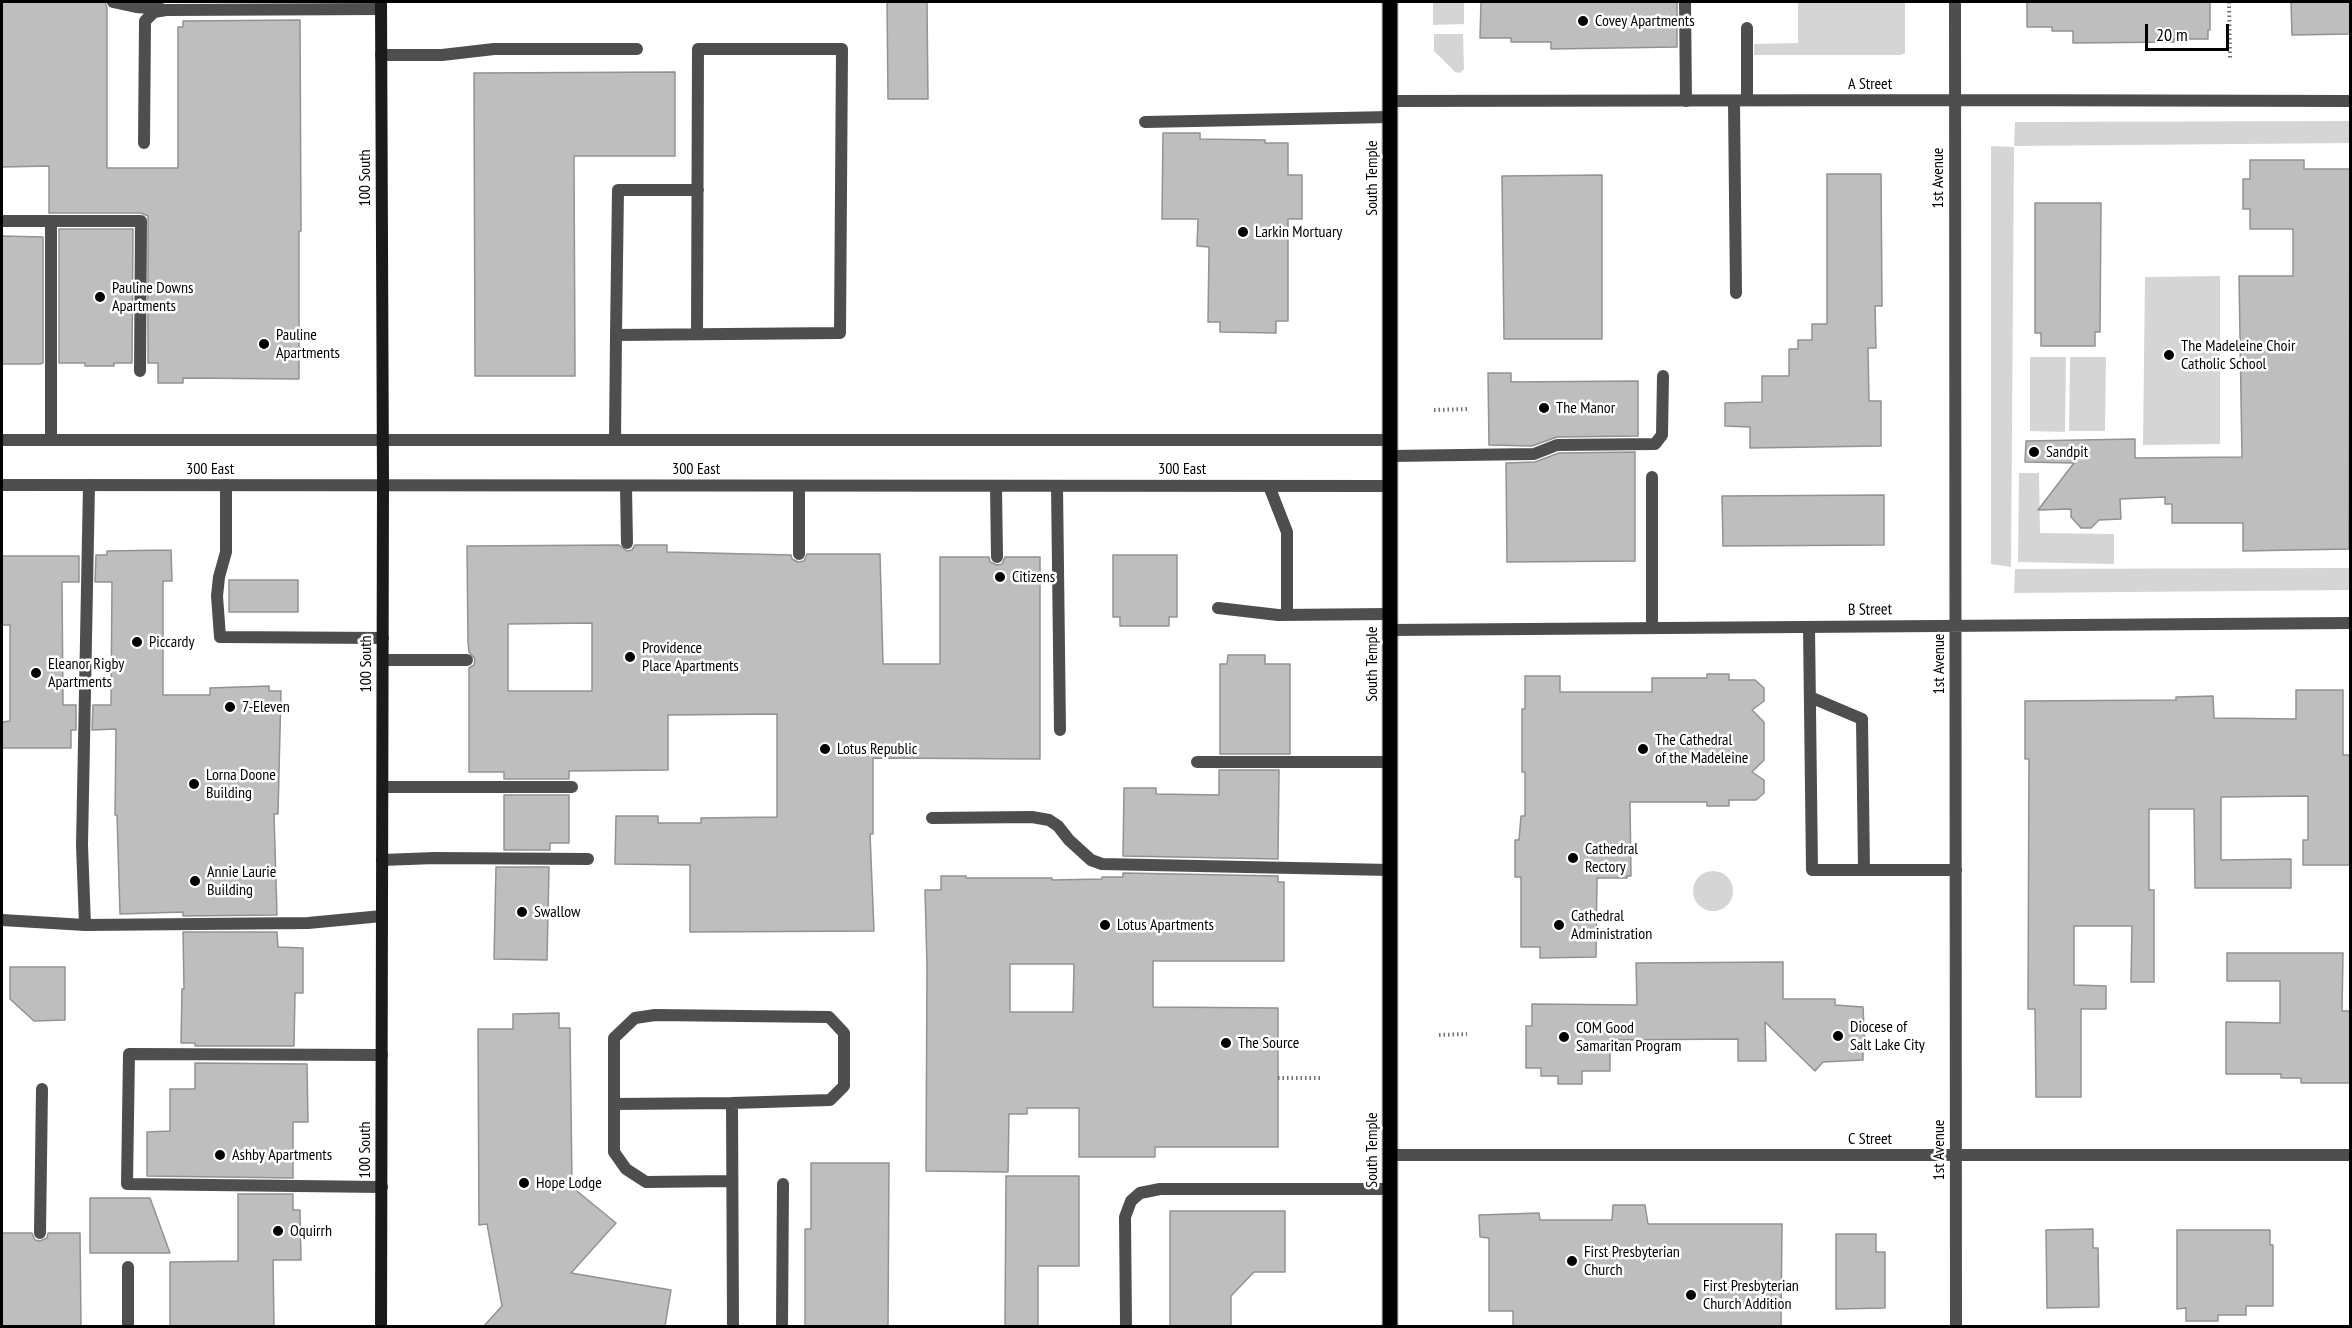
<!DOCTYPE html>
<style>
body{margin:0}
#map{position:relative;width:2352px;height:1328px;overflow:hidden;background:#fff;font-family:"PT Sans Narrow",sans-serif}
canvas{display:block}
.frame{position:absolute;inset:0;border:3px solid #000;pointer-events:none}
.scale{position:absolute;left:2145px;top:24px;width:84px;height:27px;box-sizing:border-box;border:3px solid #000;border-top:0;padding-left:8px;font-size:18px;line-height:21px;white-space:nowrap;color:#000;-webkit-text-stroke:4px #fff;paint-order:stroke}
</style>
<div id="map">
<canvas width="2352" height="1328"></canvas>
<div class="frame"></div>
<div class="scale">20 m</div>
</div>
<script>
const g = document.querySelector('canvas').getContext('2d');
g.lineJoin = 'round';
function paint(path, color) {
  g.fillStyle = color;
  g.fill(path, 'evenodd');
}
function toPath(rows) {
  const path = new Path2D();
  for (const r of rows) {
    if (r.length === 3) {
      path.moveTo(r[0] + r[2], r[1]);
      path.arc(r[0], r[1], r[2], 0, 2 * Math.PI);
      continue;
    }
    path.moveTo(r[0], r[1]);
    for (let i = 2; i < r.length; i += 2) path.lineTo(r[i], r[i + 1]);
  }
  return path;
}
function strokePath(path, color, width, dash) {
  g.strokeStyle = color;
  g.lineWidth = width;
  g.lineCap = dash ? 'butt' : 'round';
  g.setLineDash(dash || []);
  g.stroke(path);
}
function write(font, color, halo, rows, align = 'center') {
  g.font = font + ' "PT Sans Narrow",sans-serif';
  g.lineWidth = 5;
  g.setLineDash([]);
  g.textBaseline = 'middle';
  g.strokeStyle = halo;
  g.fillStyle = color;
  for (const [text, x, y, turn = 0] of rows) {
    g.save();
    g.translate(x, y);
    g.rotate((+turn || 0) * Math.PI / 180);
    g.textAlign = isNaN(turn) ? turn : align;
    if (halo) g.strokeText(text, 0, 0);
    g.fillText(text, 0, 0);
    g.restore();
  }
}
const green = toPath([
 [1433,2,1464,2,1464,24,1433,25],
 [1798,2,1905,2,1905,53,1901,55,1754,55,1754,44,1798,43],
 [1434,34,1463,34,1464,69,1460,73,1455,72,1434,51],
 [2350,121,2350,143,2014,146,2015,122],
 [1991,146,2014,147,2011,567,1991,564],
 [2220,276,2220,444,2143,445,2145,277],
 [2030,357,2066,357,2065,432,2030,431],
 [2070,357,2106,357,2105,431,2069,431],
 [2019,473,2039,473,2040,533,2114,534,2114,564,2018,562],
 [2350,568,2350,590,2014,593,2015,569],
 [1713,891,20]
]);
const building = toPath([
 [2,2,105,2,107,8,107,168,178,168,178,27,183,27,183,21,300,20,301,231,299,231,299,379,183,378,183,383,158,383,158,363,148,363,148,216,141,213,49,213,49,166,2,167,2,2],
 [887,2,927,2,928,99,888,99,887,2],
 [1481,2,1677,2,1677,47,1551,49,1551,42,1511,42,1511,38,1480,38,1481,2],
 [2027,2,2210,2,2210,30,2208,30,2208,39,2174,39,2174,42,2073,43,2073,31,2052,31,2052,27,2027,27,2027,2],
 [2291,2,2350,2,2350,34,2292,35,2291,2],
 [675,72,675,156,574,156,575,376,475,376,474,73,675,72],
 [1163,133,1200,133,1200,139,1265,140,1265,143,1288,143,1288,175,1302,175,1302,219,1288,219,1288,321,1276,321,1276,333,1220,332,1220,322,1208,322,1209,247,1197,246,1198,219,1162,219,1163,133],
 [2250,160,2304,160,2304,169,2350,169,2349,549,2243,551,2243,523,2172,523,2172,504,2165,504,2165,497,2120,499,2121,519,2099,520,2091,528,2081,528,2071,517,2071,509,2038,510,2074,463,2025,462,2026,441,2135,439,2135,458,2242,457,2239,276,2293,276,2293,229,2250,229,2250,209,2243,209,2243,179,2250,179,2250,160],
 [1827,174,1881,174,1882,306,1875,306,1876,348,1868,348,1869,401,1881,401,1881,446,1750,448,1750,427,1725,426,1725,403,1762,402,1762,376,1789,376,1789,349,1798,349,1798,340,1812,340,1812,324,1827,324,1827,174],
 [1602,175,1602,339,1504,339,1502,176,1602,175],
 [2035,203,2101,203,2100,332,2095,332,2095,346,2041,346,2041,333,2035,333,2035,203],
 [59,229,133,229,132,363,114,363,114,366,85,366,85,363,59,363,59,229],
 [2,236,43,237,43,363,40,364,2,364,2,236],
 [1488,373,1511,373,1511,382,1638,381,1638,436,1557,437,1532,446,1489,445,1488,373],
 [1635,452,1635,561,1507,562,1506,463,1535,462,1559,453,1635,452],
 [1884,495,1884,545,1723,546,1722,496,1884,495],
 [619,545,627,551,632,550,635,545,667,545,667,552,791,555,792,559,798,562,804,561,807,554,880,554,883,664,940,664,940,557,989,557,990,562,997,565,1002,564,1005,557,1040,557,1040,759,873,758,873,834,870,834,874,931,690,932,690,865,615,864,616,816,658,816,658,823,701,823,701,818,777,817,777,714,668,715,668,770,569,771,569,779,504,779,504,772,469,772,469,668,474,665,475,659,469,652,468,641,467,546,619,545],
 [592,623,592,691,508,691,508,624,592,623],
 [171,550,172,581,163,581,163,695,210,695,210,688,269,686,269,691,281,691,278,814,274,814,277,915,183,916,183,912,120,914,117,815,115,815,116,729,92,730,93,705,111,705,112,582,95,582,96,555,107,555,107,551,171,550],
 [1113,555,1177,555,1177,617,1169,617,1169,626,1120,626,1120,617,1113,617,1113,555],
 [2,556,79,556,79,582,62,582,63,705,76,705,76,730,71,730,71,748,2,748,2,722,10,721,10,625,2,625,2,556],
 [229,580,298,580,298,612,229,612,229,580],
 [1228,655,1265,655,1265,664,1290,664,1290,754,1220,754,1220,664,1227,664,1228,655],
 [1707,674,1729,674,1729,680,1755,680,1764,688,1764,701,1752,710,1764,722,1764,760,1752,772,1764,780,1764,793,1756,800,1729,800,1729,806,1707,806,1707,802,1630,802,1631,876,1627,876,1627,878,1597,878,1596,957,1540,958,1540,947,1521,947,1521,877,1515,877,1515,840,1519,840,1521,816,1525,816,1525,772,1522,772,1522,709,1525,709,1525,676,1560,676,1560,692,1652,692,1652,678,1707,678,1707,674],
 [2296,690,2343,690,2343,755,2350,755,2350,865,2303,865,2303,840,2308,840,2308,796,2221,797,2221,860,2291,859,2291,888,2195,888,2194,809,2149,809,2149,890,2154,890,2154,982,2131,982,2132,926,2074,926,2074,985,2106,986,2106,1009,2081,1009,2081,1097,2036,1097,2035,1009,2028,1009,2029,759,2025,759,2025,701,2176,700,2176,697,2213,696,2214,718,2296,719,2296,690],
 [1219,770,1279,770,1278,859,1123,856,1124,788,1156,788,1156,794,1219,795,1219,770],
 [504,795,569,795,569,843,550,843,550,850,504,850,504,795],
 [496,867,549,867,547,960,494,959,496,867],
 [1123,873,1278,876,1278,882,1284,882,1284,961,1153,961,1153,1007,1278,1008,1278,1147,1155,1147,1155,1157,1079,1157,1079,1108,1027,1108,1027,1114,1009,1114,1008,1172,926,1171,927,967,925,890,941,890,941,876,966,876,966,878,1052,878,1052,880,1102,879,1102,877,1123,877,1123,873],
 [1010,964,1074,964,1073,1012,1010,1012,1010,964],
 [183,932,277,932,278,947,303,948,303,993,295,993,294,1046,195,1046,195,1043,181,1043,182,989,184,989,183,932],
 [2227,953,2343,953,2342,1011,2350,1011,2350,1083,2301,1083,2301,1078,2281,1078,2281,1074,2226,1074,2226,1022,2280,1023,2280,981,2227,981,2227,953],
 [1783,962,1783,999,1835,999,1835,1005,1863,1007,1865,1049,1863,1049,1863,1060,1823,1062,1815,1071,1765,1022,1766,1061,1738,1061,1738,1039,1610,1040,1610,1071,1582,1071,1582,1084,1558,1084,1558,1076,1541,1076,1541,1068,1526,1068,1526,1026,1532,1026,1532,1004,1637,1005,1636,963,1783,962],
 [10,967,65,967,65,1020,34,1021,10,999,10,967],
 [559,1013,559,1028,570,1028,572,1187,616,1223,571,1273,671,1290,665,1326,484,1326,502,1306,487,1224,479,1225,478,1029,513,1029,513,1014,559,1013],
 [195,1063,307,1064,308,1122,293,1122,293,1178,147,1176,147,1132,170,1131,170,1089,195,1089,195,1063],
 [811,1163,889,1163,888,1326,805,1326,805,1229,811,1229,811,1163],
 [1006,1176,1079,1176,1079,1266,1038,1266,1038,1326,1005,1326,1006,1176],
 [238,1194,293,1194,293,1210,300,1210,301,1260,273,1260,274,1326,170,1326,170,1262,238,1261,238,1194],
 [90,1198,150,1198,170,1253,90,1253,90,1198],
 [1613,1205,1645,1205,1648,1224,1782,1224,1781,1326,1513,1326,1513,1311,1489,1311,1489,1238,1480,1237,1479,1215,1539,1213,1540,1220,1612,1220,1613,1205],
 [1170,1211,1285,1211,1285,1272,1254,1272,1231,1296,1231,1326,1170,1326,1170,1211],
 [2093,1229,2093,1248,2098,1248,2099,1307,2047,1308,2046,1230,2093,1229],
 [2177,1230,2270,1230,2270,1245,2273,1245,2273,1306,2246,1306,2246,1315,2218,1315,2218,1321,2186,1321,2186,1308,2177,1309,2177,1230],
 [2,1233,32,1233,35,1240,40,1241,47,1238,48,1233,80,1233,81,1326,2,1326,2,1233],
 [1836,1234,1876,1234,1876,1252,1885,1252,1885,1308,1836,1309,1836,1234]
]);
const path = toPath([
 [2229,2,2230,58],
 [1434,410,1468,409],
 [1439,1035,1467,1034],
 [1278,1078,1320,1078]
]);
const lane = toPath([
 [113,2,136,7,161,9],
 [1685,2,1686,101],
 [1747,28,1747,100],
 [381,55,442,55,494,49,637,49],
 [1734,101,1736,293],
 [1145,122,1390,117],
 [144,143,145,21,154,12,166,10,381,9],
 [2,221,51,221,51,440],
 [51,221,141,221,140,371],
 [616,335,618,190,698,190],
 [615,440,616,335,840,333,842,49,698,49,697,334],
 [1390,456,1534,454,1557,445,1655,444,1662,435,1663,376],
 [1652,477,1652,628],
 [226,485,226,552,219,577,217,596,220,637,383,638],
 [626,486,627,543],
 [799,486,799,554],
 [996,486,997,557],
 [1057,486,1060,730],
 [1269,486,1287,532,1287,615],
 [1218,608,1278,615,1390,614],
 [1809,627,1812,870,1956,870],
 [383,660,467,660],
 [1810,697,1862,719,1864,870],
 [1197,762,1390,762],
 [383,787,572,787],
 [932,818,1032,817,1049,820,1058,826,1069,840,1091,860,1102,864,1390,870],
 [382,860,435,858,588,859],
 [2,920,85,925,82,845,89,485],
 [85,925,308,923,382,916],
 [382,1055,129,1054,127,1184,382,1187],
 [614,1104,732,1103],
 [732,1181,646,1182,626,1169,614,1152,614,1038,635,1018,655,1015,829,1017,844,1033,844,1086,830,1100,732,1103,733,1326],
 [40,1233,42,1089],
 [128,1326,128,1267],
 [782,1326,783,1184],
 [1126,1326,1125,1217,1131,1201,1140,1193,1160,1189,1390,1189]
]);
const street = toPath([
 [1955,2,1956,1326],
 [1390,101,1956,100,2350,101],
 [2,440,1390,440],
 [2,485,1390,486],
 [1390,630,2350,623],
 [1390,1155,2350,1155]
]);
const secondary = toPath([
 [381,2,383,485,381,1326]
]);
const primary = toPath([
 [1390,2,1390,1326]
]);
const markers = [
 [1583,21,6,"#000"],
 [1243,232,6,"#000"],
 [100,297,6,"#000"],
 [264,344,6,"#000"],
 [2169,355,6,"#000"],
 [1544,408,6,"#000"],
 [2034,452,6,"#000"],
 [1000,577,6,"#000"],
 [137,642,6,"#000"],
 [630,657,6,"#000"],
 [36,673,6,"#000"],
 [230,707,6,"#000"],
 [825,749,6,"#000"],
 [1643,749,6,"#000"],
 [194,784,6,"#000"],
 [1573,858,6,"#000"],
 [195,881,6,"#000"],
 [522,912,6,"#000"],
 [1105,925,6,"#000"],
 [1559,925,6,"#000"],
 [1838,1036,6,"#000"],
 [1564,1037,6,"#000"],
 [1226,1043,6,"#000"],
 [220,1155,6,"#000"],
 [524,1183,6,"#000"],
 [278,1231,6,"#000"],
 [1572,1261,6,"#000"],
 [1691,1295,6,"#000"]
];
const poiNames = [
 ["Covey Apartments",1595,21],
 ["Larkin Mortuary",1255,232],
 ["Pauline Downs",112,288],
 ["Apartments",112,306],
 ["Pauline",276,335],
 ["Apartments",276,353],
 ["The Madeleine Choir",2181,346],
 ["Catholic School",2181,364],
 ["The Manor",1556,408],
 ["Sandpit",2046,452],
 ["Citizens",1012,577],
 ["Piccardy",149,642],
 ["Providence",642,648],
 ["Place Apartments",642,666],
 ["Eleanor Rigby",48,664],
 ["Apartments",48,682],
 ["7-Eleven",242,707],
 ["The Cathedral",1655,740],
 ["of the Madeleine",1655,758],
 ["Lotus Republic",837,749],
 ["Lorna Doone",206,775],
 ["Building",206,793],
 ["Cathedral",1585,849],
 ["Rectory",1585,867],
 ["Annie Laurie",207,872],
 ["Building",207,890],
 ["Swallow",534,912],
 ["Cathedral",1571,916],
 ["Administration",1571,934],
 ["Lotus Apartments",1117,925],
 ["Diocese of",1850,1027],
 ["Salt Lake City",1850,1045],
 ["COM Good",1576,1028],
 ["Samaritan Program",1576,1046],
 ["The Source",1238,1043],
 ["Ashby Apartments",232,1155],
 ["Hope Lodge",536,1183],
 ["Oquirrh",290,1231],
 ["First Presbyterian",1584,1252],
 ["Church",1584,1270],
 ["First Presbyterian",1703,1286],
 ["Church Addition",1703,1304]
];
const streetNames = [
 ["A Street",1870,84],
 ["100 South",365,178,-90],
 ["South Temple",1372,178,-90],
 ["1st Avenue",1938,178,-90],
 ["300 East",210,469],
 ["300 East",696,469],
 ["300 East",1182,469],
 ["B Street",1870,610,-1],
 ["100 South",366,664,-90],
 ["South Temple",1372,664,-90],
 ["1st Avenue",1939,664,-90],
 ["C Street",1870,1139],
 ["100 South",365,1150,-90],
 ["South Temple",1372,1150,-90],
 ["1st Avenue",1939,1150,-90]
];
paint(green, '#d5d5d5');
paint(building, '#bebebe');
strokePath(building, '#929292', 1.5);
strokePath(primary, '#dbdbdb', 18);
strokePath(path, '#707070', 4, [1.5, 3]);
strokePath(lane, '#4e4e4e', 12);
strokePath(street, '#4e4e4e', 12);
strokePath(secondary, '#1b1b1b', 12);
strokePath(primary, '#000', 15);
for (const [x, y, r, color] of markers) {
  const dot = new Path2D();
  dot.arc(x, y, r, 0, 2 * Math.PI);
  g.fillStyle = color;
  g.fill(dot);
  strokePath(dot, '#fff', 2);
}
write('16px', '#000', '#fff', poiNames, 'left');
write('16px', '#000', '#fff', streetNames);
</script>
